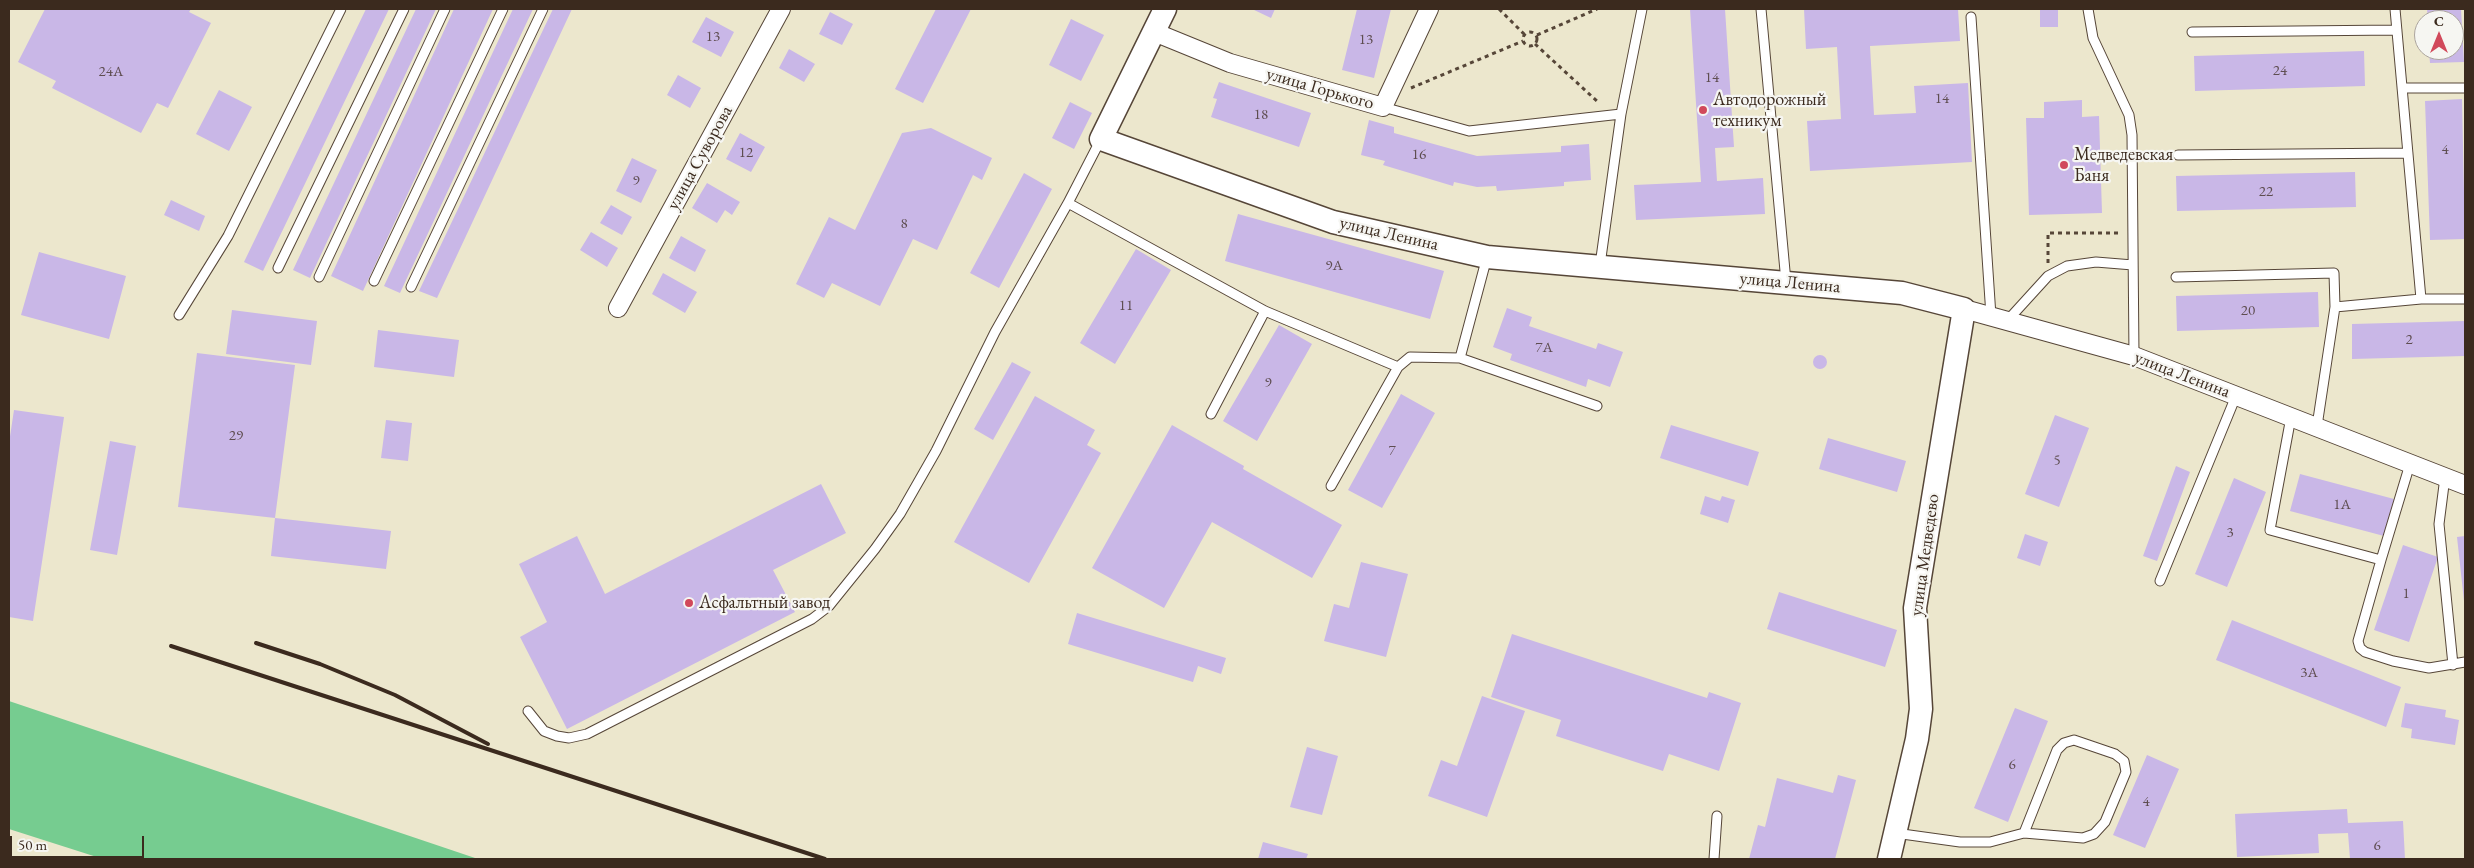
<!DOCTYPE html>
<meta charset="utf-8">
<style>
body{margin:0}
#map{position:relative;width:2474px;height:868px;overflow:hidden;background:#ece7cd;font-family:"EB Garamond",serif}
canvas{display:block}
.frame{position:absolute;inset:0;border:10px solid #3b2a1e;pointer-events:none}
.north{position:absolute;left:2414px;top:10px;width:50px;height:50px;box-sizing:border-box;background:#f6f6f2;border:1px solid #aba49d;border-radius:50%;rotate:0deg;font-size:14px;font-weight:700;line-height:20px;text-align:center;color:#3b2a1e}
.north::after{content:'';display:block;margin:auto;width:18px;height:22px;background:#d1495b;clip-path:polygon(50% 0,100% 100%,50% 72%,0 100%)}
.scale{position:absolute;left:10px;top:836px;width:134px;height:22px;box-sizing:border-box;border:2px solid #3b2a1e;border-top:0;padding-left:6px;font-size:15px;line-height:18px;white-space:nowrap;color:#3b2a1e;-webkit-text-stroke:4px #f6f6f2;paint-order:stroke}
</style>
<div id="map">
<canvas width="2474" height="868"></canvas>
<div class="frame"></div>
<div class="north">С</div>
<div class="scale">50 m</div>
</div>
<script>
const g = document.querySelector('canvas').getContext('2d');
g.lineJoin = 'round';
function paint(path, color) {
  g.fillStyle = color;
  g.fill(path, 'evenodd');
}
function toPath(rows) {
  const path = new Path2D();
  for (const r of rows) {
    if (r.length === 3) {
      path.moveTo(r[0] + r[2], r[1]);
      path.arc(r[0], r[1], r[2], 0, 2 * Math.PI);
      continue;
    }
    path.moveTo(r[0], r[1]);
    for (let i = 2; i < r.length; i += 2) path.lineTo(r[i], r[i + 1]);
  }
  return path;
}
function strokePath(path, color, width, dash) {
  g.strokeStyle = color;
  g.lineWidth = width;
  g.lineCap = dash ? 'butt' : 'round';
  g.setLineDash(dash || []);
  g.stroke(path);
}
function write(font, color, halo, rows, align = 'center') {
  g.font = font + ' "EB Garamond",serif';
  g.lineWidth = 4.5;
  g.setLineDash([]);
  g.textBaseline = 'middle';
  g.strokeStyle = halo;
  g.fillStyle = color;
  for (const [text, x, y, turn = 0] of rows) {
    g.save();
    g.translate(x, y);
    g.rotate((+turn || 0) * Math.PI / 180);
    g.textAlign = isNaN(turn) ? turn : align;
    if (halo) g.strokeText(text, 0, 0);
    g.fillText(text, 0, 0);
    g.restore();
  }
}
const green = toPath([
 [9,701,478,859,103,859,9,829]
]);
const building = toPath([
 [45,9,191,9,189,12,211,23,168,108,157,103,141,133,52,88,56,81,18,62],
 [366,9,389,9,263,271,244,262],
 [416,9,436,9,310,278,293,270],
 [454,9,493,9,363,291,331,276],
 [513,9,533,9,400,293,384,286],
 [553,9,572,9,437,298,419,291],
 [936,9,971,9,923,103,895,89],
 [1252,9,1275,9,1271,18],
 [1357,9,1391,9,1374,78,1342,70],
 [1690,9,1725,9,1734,147,1715,148,1717,181,1763,178,1765,214,1636,220,1634,185,1701,182],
 [1804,9,1958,9,1960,41,1870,46,1874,115,1916,113,1914,86,1968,83,1972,162,1810,171,1807,121,1841,119,1837,47,1806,49],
 [2040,9,2058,9,2058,27,2040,27],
 [2427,9,2461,9,2464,62,2430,63,2429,50,2454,50,2454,20,2428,20],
 [830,12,853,24,842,45,819,34],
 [706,17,734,32,721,57,692,42],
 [1071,19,1104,35,1081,81,1049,65],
 [789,49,815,64,804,82,779,68],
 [2364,51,2365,86,2195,91,2194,56],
 [678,75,701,88,690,108,667,95],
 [1219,82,1311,113,1299,147,1211,117,1217,99,1213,98],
 [219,90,252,107,229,151,196,134],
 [2462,99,2465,239,2430,240,2425,101],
 [2082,100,2082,117,2099,116,2102,213,2029,215,2026,118,2044,118,2044,102],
 [1070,102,1092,113,1074,149,1052,138],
 [1369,120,1394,127,1394,133,1477,156,1561,152,1561,146,1589,144,1591,180,1564,182,1564,186,1497,191,1496,186,1477,187,1454,182,1453,186,1383,165,1385,161,1361,155],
 [931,128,992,158,982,180,973,175,937,250,913,239,880,306,832,283,824,298,796,284,829,217,855,230,902,133],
 [740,133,765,147,751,172,726,159],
 [632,158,657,170,641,203,616,191],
 [2355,172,2356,207,2177,211,2176,176],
 [1024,173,1052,189,999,288,970,273],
 [707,183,740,202,732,215,725,210,717,223,692,208],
 [171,200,205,216,199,231,164,215],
 [611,205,632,217,622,235,600,223],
 [1238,214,1444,271,1430,319,1225,261],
 [591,232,618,248,607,267,580,250],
 [681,236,706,250,695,272,669,258],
 [1136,249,1171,270,1115,364,1080,343],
 [39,252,126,276,109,339,21,315],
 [663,273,697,292,685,313,652,294],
 [2318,292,2319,327,2177,331,2176,296],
 [1507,308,1532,317,1529,326,1596,349,1598,343,1623,352,1610,387,1588,379,1586,387,1510,360,1512,354,1493,347],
 [232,310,317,321,311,365,226,354],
 [2465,321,2465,356,2352,359,2352,324],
 [1279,325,1312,344,1257,441,1223,421],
 [378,330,459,340,454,377,374,367],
 [197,353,295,365,275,518,178,507],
 [1820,362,7],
 [1012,362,1031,372,993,440,974,429],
 [1401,394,1435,413,1382,508,1348,490],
 [1035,396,1095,430,1087,445,1101,453,1029,583,954,542],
 [14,410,64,417,33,621,9,617,9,443],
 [2055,415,2089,428,2059,507,2025,494],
 [386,420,412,423,408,461,381,458],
 [1172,425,1244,466,1243,469,1342,525,1312,578,1212,522,1164,608,1092,568],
 [1671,425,1759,452,1748,486,1660,458],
 [1828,438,1906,461,1897,492,1819,469],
 [110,441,136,446,117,555,90,550],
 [2176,466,2190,472,2157,561,2143,556],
 [2300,474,2394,499,2384,536,2290,511],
 [2234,478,2266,492,2227,587,2195,574],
 [821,484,846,533,773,570,795,612,567,729,520,637,547,622,519,564,577,536,605,594],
 [1705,496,1720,501,1722,496,1735,500,1728,523,1700,514],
 [275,518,391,531,386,569,271,556],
 [2025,534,2048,542,2040,566,2017,558],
 [2465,536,2465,601,2464,601,2457,537],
 [2403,545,2438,557,2409,642,2374,630],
 [1361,562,1408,574,1386,657,1324,641,1334,604,1349,608],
 [1779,592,1897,630,1885,667,1767,629],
 [1077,613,1226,658,1221,674,1198,666,1193,682,1068,644],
 [2232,620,2401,687,2386,727,2216,660],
 [1512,634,1707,698,1709,692,1741,703,1719,771,1669,754,1663,771,1556,736,1561,720,1491,697],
 [1482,696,1525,711,1487,817,1428,796,1441,760,1457,766],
 [2405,703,2446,710,2445,717,2459,720,2455,745,2411,738,2412,729,2401,727],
 [2015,708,2048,721,2008,822,1974,808],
 [1307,747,1338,756,1322,815,1290,807],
 [2147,755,2179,769,2145,848,2113,835],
 [1838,775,1856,780,1835,859,1749,859,1758,825,1765,827,1777,778,1833,793],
 [2347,809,2348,823,2403,821,2405,859,2350,859,2348,833,2318,834,2319,853,2237,857,2235,814],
 [1263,842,1308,854,1306,859,1258,859]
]);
const path = toPath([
 [1499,9,1524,34],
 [1530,39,7],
 [1537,35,1597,9],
 [1535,44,1599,103],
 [1411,88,1523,41],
 [2048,263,2048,233,2122,233]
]);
const service = toPath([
 [1761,9,1786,282],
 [2088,9,2093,38,2129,115,2132,135,2134,356],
 [2395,9,2421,299],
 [1971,17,1991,316],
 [2192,32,2397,30],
 [2402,88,2465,88],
 [1383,107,1469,131,1621,114],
 [2178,155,2408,153],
 [1068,203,1265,311,1398,367,1331,486],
 [1600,265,1621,114,1642,9],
 [278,268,404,9],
 [319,277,445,9],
 [2176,277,2334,273,2335,307,2317,426],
 [374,281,503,9],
 [411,287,543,9],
 [2335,307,2421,299,2465,299],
 [179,315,228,236,341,9],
 [2007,321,2048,276,2067,266,2096,262,2133,265],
 [1460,358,1487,257],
 [1398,367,1410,357,1460,358,1597,406],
 [1211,414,1265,311],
 [2291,417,2270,530,2381,560,2410,464],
 [2445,477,2439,524,2453,665],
 [2381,560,2358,641,2360,648,2365,652,2393,661,2429,668,2465,662],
 [2160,581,2236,396],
 [528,711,544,731,557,736,569,738,587,734,812,619,829,606,875,549,900,514,936,451,995,332,1068,203,1101,139],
 [1895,833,1960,842,1990,842,2024,833,2057,750,2064,743,2074,740,2115,754,2124,761,2126,772,2105,822,2094,834,2083,838,2024,833],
 [1714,859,1717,816]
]);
const minor = toPath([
 [1154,32,1230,63,1383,107,1429,9],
 [618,308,781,9],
 [1964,309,2134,356,2465,485]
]);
const tertiary = toPath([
 [1165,9,1101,139,1333,222,1487,257,1902,293,1964,309,1915,608,1921,709,1917,739,1889,859]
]);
const rail = toPath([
 [256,643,320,664,395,695,488,744],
 [171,646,825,859]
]);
const markers = [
 [1703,110,5,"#d1495b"],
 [2064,165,5,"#d1495b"],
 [689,603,5,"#d1495b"]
];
const numberNames = [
 ["13",713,37],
 ["13",1366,40],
 ["24",2280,71],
 ["24А",111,72],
 ["14",1712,78],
 ["14",1942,99],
 ["18",1261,115],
 ["4",2445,150],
 ["12",746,153],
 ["16",1419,155],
 ["9",636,181],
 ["22",2266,192],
 ["8",904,224],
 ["9А",1334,266],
 ["11",1126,306],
 ["20",2248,311],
 ["2",2409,340],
 ["7А",1544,348],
 ["9",1268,383],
 ["29",236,436],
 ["7",1392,451],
 ["5",2057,461],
 ["1А",2342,505],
 ["3",2230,533],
 ["1",2406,594],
 ["3А",2309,673],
 ["6",2012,765],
 ["4",2146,802],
 ["6",2377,846]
];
const streetNames = [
 ["улица Горького",1320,89,16],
 ["улица Суворова",700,158,-61],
 ["улица Ленина",1389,234,13],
 ["улица Ленина",1790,283,5],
 ["улица Ленина",2182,375,21],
 ["улица Медведево",1925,555,-82]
];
const poiNames = [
 ["Автодорожный",1713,100],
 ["техникум",1713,121],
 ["Медведевская",2074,155],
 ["Баня",2074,176],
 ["Асфальтный завод",699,603]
];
paint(green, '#76cc90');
paint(building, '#c9b7e7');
strokePath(service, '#564638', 11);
strokePath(minor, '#564638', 20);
strokePath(tertiary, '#564638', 25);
strokePath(path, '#564638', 3, [4, 4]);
strokePath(service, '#fff', 9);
strokePath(minor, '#fff', 18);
strokePath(tertiary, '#fff', 22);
strokePath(rail, '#3b2a1e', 4);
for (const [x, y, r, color] of markers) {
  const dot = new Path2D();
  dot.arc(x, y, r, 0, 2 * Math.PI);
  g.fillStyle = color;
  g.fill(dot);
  strokePath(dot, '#f6f6f2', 2);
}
write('15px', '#5e4d50', null, numberNames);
write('18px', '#3b2a1e', '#f6f6f2', streetNames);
write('18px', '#3b2a1e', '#f6f6f2', poiNames, 'left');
</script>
